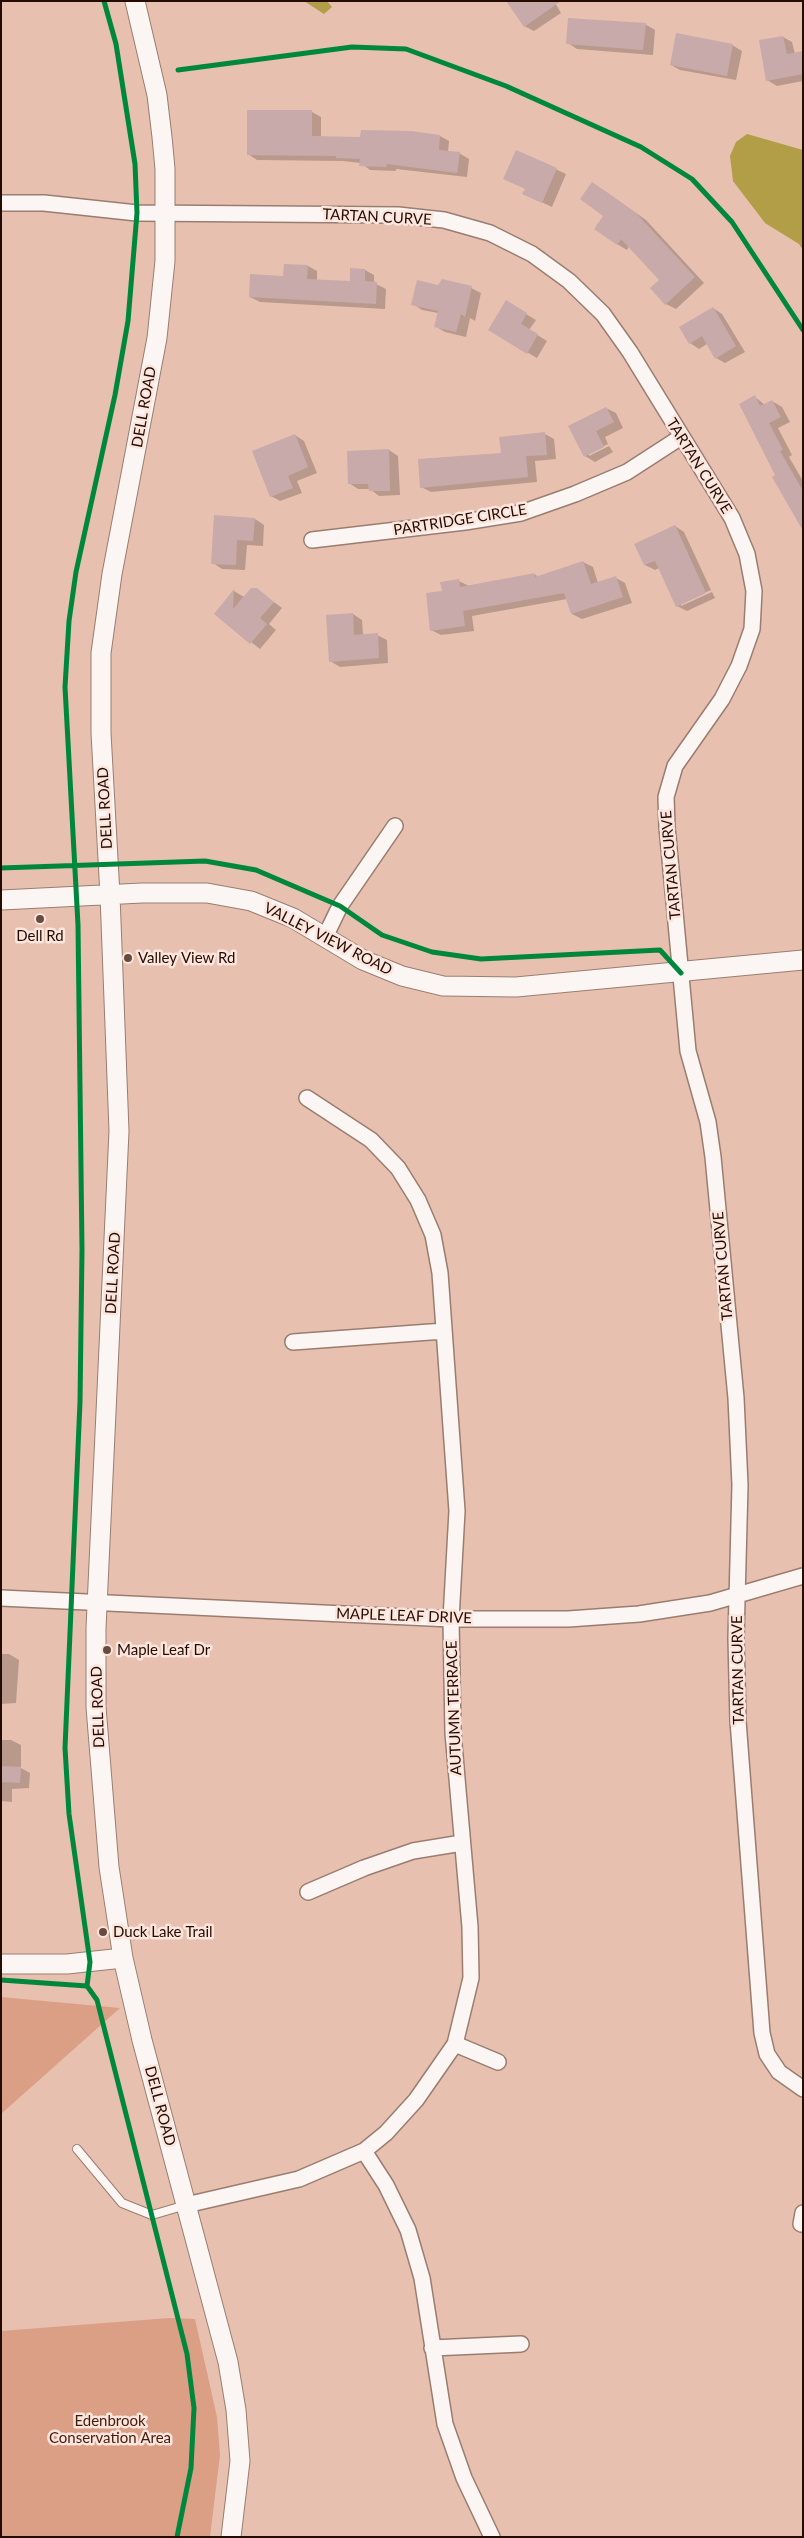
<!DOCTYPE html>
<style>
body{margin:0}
#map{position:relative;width:804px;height:2538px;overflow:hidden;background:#e7c0b0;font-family:Lato,sans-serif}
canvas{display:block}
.frame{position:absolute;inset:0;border:2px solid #240c03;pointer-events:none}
</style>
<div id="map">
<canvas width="804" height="2538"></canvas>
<div class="frame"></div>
</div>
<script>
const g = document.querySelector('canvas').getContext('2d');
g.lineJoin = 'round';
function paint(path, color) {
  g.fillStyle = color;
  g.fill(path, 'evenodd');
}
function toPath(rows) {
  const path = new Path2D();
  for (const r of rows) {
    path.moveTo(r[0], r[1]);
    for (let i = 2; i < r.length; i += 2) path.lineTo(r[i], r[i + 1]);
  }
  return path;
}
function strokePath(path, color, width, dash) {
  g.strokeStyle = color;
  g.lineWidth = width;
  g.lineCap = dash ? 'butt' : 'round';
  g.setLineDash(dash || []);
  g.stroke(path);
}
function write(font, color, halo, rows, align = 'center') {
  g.font = font + ' Lato,sans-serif';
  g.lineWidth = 5;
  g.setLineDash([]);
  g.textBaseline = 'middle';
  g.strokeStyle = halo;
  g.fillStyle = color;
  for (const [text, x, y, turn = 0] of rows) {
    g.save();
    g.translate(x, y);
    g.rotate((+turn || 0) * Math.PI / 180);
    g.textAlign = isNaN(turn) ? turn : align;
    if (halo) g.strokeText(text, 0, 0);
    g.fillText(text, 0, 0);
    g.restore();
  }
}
const green = toPath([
 [1,1997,120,2008,1,2114],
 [169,2318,195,2319,217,2417,220,2455,210,2537,1,2537,1,2331]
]);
const water = toPath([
 [304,1,327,1,332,7,324,14],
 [747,134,803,150,803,250,799,244,765,223,733,181,730,156,736,142]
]);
const shadow = toPath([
 [554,1,561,13,534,31,524,26],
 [645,24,655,30,653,55,577,49,568,43],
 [783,37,792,42,795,54,803,52,803,81,777,86,767,80],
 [732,45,742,51,736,80,680,70,671,65],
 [248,111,312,112,321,117,321,137,361,138,411,132,440,136,449,141,448,152,459,153,469,159,467,177,396,169,396,171,370,170,361,163,343,161,257,160,248,154],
 [517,151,566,174,552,207,524,194,526,189,505,179],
 [602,189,646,220,704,283,676,309,666,304,661,280,629,246,627,250,617,244,605,215],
 [308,266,317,271,317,281,351,282,365,270,374,275,374,283,386,289,385,309,260,302,250,297],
 [471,288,481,293,475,321,470,318,466,337,445,332,435,326,438,313,422,310,413,304],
 [506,302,536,320,529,330,547,341,537,358,489,330],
 [713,308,722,314,745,352,725,363,716,358,707,344,699,349,690,343],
 [755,397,765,405,772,401,782,407,790,422,778,428,792,455,789,457,803,481,803,528,777,475],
 [606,408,616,413,623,428,605,437,608,444,589,453,589,456,609,446,613,452,595,462,585,456,570,426],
 [545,434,554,439,556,459,535,461,537,482,431,492,421,487],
 [295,435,304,441,317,473,297,481,302,493,280,501,271,496],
 [389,450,398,456,400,495,379,496,370,489,358,489,349,483],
 [255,519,264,525,263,546,247,545,245,570,222,569,213,563],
 [675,526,684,532,711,590,681,603,681,606,712,592,715,598,687,611,677,606,659,568,655,570,645,565,636,544],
 [583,562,593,567,598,583,616,578,625,583,632,603,582,619,572,614,567,599,472,616,474,631,441,635,431,630,443,592,442,583,459,581,469,586,534,574,539,577],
 [256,589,282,608,269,624,276,630,260,649,215,614,234,591,244,597],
 [353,614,362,620,363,635,377,635,387,640,388,663,340,667,330,661],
 [1,1654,9,1654,19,1660,16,1703,1,1704],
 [1,1740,11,1740,21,1745,21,1768,30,1773,29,1788,12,1789,12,1802,1,1801]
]);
const building = toPath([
 [506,1,561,1,524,27],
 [568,18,646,23,643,50,566,44],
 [676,33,733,44,727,76,670,65],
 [783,36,787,54,803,51,803,74,766,81,759,40],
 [247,110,312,110,312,136,360,137,361,130,411,131,440,135,439,150,460,152,457,173,387,164,386,167,359,166,360,159,336,158,336,156,247,155],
 [516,150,557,168,542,203,522,194,525,189,503,179],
 [592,182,636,213,695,277,665,305,650,288,659,280,621,239,617,245,594,229,603,216,580,199],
 [284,264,308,265,307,279,350,281,350,268,365,269,365,281,377,282,376,304,249,297,250,274,283,276],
 [442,279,472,286,465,317,461,314,456,332,434,327,438,311,411,305,417,280,438,285],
 [506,300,527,313,521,324,538,334,527,354,488,330],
 [713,307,736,346,715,359,702,336,689,344,679,327],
 [755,395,760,406,772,400,781,417,769,423,783,450,780,451,803,491,803,531,772,477,775,475,739,404],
 [606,407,614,422,596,431,604,447,584,457,568,426],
 [545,432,547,455,526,456,528,477,420,488,418,459,501,453,499,437],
 [295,434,308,467,288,476,293,488,270,497,252,451],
 [389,449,390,491,369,491,368,484,348,484,347,451],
 [214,515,255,518,253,541,237,540,236,565,211,564],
 [675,525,706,593,676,607,655,561,644,565,634,544],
 [583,561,591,584,616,576,623,597,571,614,564,593,463,611,465,626,430,631,426,593,442,591,440,582,459,579,460,587,535,573,535,577],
 [251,588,257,588,274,602,260,618,267,624,250,644,214,614,234,589,233,609],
 [353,613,354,635,378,633,379,658,329,662,326,615],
 [1,1766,21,1767,20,1783,1,1782]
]);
const service = toPath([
 [77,2149,122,2203,152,2215,186,2205]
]);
const minor = toPath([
 [1,203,44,203,137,213,398,215,444,220,490,233,532,254,569,281,603,314,630,352,732,518,747,554,754,591,752,629,739,666,722,699,675,766,666,797,667,827,688,1051,708,1122,713,1157,736,1398,740,1485,736,1638,738,1721,762,2033,767,2054,779,2072,803,2089],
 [312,540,465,522,521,513,575,494,627,472,681,437],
 [325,937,340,906,395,826],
 [293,1342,444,1331],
 [1,1598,451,1619,568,1619,639,1614,710,1603,803,1576],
 [308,1892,364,1868,413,1851,462,1843],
 [455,2044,498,2062],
 [364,2151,386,2185,408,2230,422,2278,445,2424,464,2478,492,2537],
 [186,2205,299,2179,364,2151,386,2133,416,2100,455,2044,471,1978,470,1927,453,1733,451,1619,457,1511,440,1273,433,1235,418,1200,398,1168,371,1140,307,1098],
 [801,2224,803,2213],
 [432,2348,521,2344]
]);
const tertiary = toPath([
 [135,1,157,95,162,137,165,169,165,261,157,338,112,574,101,653,101,733,110,895,119,1131,96,1628,96,1707,109,1867,123,1958,142,2040,228,2362,236,2410,240,2461,231,2537],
 [1,900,142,893,207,893,251,901,293,918,363,960,402,976,443,986,516,987,803,960],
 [1,1964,67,1964,123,1958]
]);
const cycleway = toPath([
 [104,1,116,44,135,164,137,213,128,321,115,395,76,572,69,621,65,687,78,925,82,1250,80,1402,65,1748,69,1814,90,1962,87,1986,97,2000,187,2354,194,2408,191,2468,177,2537],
 [178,70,352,47,406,49,506,86,641,147,692,179,732,222,803,330],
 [1,868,205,861,256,870,340,906,382,935,432,952,481,959,660,950,681,973],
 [1,1980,87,1986]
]);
const markers = [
 [40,919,5,"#684b40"],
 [128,958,5,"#684b40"],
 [107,1650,5,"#684b40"],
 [103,1932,5,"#684b40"]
];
const streetNames = [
 ["TARTAN CURVE",377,217,3],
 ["DELL ROAD",144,407,-80],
 ["TARTAN CURVE",699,466,58],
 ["PARTRIDGE CIRCLE",460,520,-9],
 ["DELL ROAD",105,808,-93],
 ["TARTAN CURVE",671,865,-95],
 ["VALLEY VIEW ROAD",328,939,27],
 ["TARTAN CURVE",723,1266,-95],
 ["DELL ROAD",113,1273,-87],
 ["MAPLE LEAF DRIVE",404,1616,2],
 ["TARTAN CURVE",738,1670,-91],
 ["DELL ROAD",98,1707,-92],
 ["AUTUMN TERRACE",454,1708,-92],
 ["DELL ROAD",160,2106,75]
];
const poiNames = [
 ["Dell Rd",40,936,"center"],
 ["Valley View Rd",138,958],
 ["Maple Leaf Dr",117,1650],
 ["Duck Lake Trail",113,1932]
];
const parkNames = [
 ["Edenbrook",110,2421],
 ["Conservation Area",110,2438]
];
paint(green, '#db9f86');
paint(water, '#b29e47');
paint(shadow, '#0003');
paint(building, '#c8aaaa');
strokePath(service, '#9a7d70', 10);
strokePath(minor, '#9a7d70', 18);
strokePath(tertiary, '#9a7d70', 21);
strokePath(service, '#fbf6f3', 8);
strokePath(minor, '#fbf6f3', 15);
strokePath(tertiary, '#fbf6f3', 19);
strokePath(cycleway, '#00873e', 5);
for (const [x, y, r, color] of markers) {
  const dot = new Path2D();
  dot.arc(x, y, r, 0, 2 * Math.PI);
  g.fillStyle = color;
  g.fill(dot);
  strokePath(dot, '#fce5dc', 2);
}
write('15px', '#240c03', '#fce5dc', streetNames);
write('15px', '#240c03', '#fce5dc', poiNames, 'left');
write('15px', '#421d0c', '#fce5dc', parkNames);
</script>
